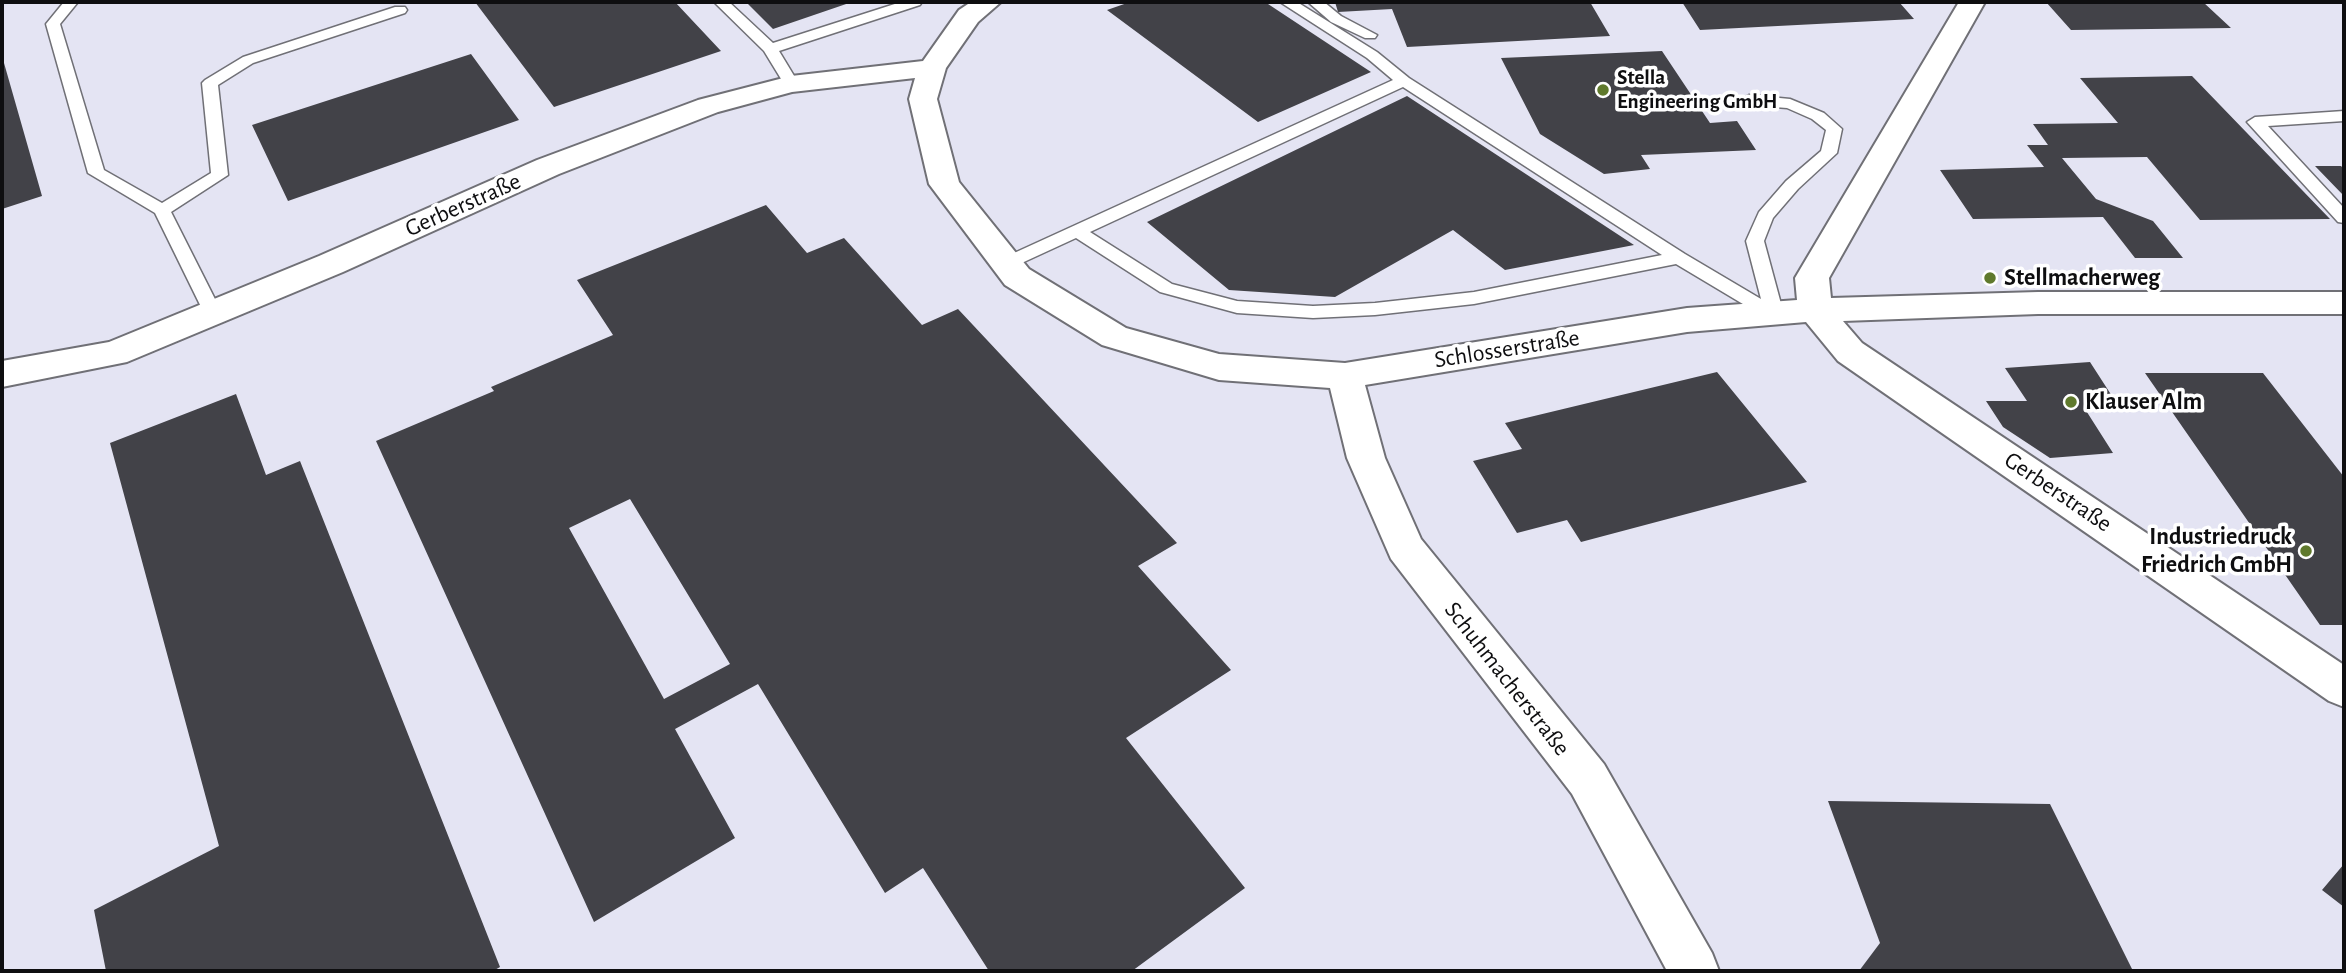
<!DOCTYPE html>
<meta charset="utf-8">
<style>
body{margin:0}
#map{position:relative;width:2346px;height:973px;overflow:hidden;background:#f1f1f9;font-family:"Alegreya Sans",sans-serif}
canvas{display:block}
.frame{position:absolute;inset:0;border:4px solid #0e0e10;pointer-events:none}
</style>
<div id="map">
<canvas width="2346" height="973"></canvas>
<div class="frame"></div>
</div>
<script>
const g = document.querySelector('canvas').getContext('2d');
g.lineJoin = 'round';
function paint(path, color) {
  g.fillStyle = color;
  g.fill(path, 'evenodd');
}
function toPath(rows) {
  const path = new Path2D();
  for (const r of rows) {
    path.moveTo(r[0], r[1]);
    for (let i = 2; i < r.length; i += 2) path.lineTo(r[i], r[i + 1]);
  }
  return path;
}
function strokePath(path, color, width, dash) {
  g.strokeStyle = color;
  g.lineWidth = width;
  g.lineCap = dash ? 'butt' : 'round';
  g.setLineDash(dash || []);
  g.stroke(path);
}
function write(font, color, halo, rows, align = 'center') {
  g.font = font + ' "Alegreya Sans",sans-serif';
  g.lineWidth = 7;
  g.setLineDash([]);
  g.textBaseline = 'middle';
  g.strokeStyle = halo;
  g.fillStyle = color;
  for (const [text, x, y, turn = 0] of rows) {
    g.save();
    g.translate(x, y);
    g.rotate((+turn || 0) * Math.PI / 180);
    g.textAlign = isNaN(turn) ? turn : align;
    if (halo) g.strokeText(text, 0, 0);
    g.fillText(text, 0, 0);
    g.restore();
  }
}
const built = toPath([
 [2,2,2344,2,2344,971,2,971]
]);
const building = toPath([
 [475,2,675,2,721,51,554,107],
 [746,2,852,2,773,29],
 [1130,2,1265,2,1371,72,1258,122,1107,10],
 [1335,2,1590,2,1610,36,1407,47,1392,9,1338,12],
 [1682,2,1899,2,1914,19,1700,30],
 [2046,2,2203,2,2231,28,2071,30],
 [1662,51,1710,123,1737,121,1756,150,1641,155,1650,169,1604,174,1540,134,1501,58],
 [471,54,519,120,288,201,252,125],
 [4,63,42,196,2,209,2,64],
 [2192,76,2330,219,2200,220,2147,157,2062,158,2096,199,2153,221,2183,258,2135,258,2103,217,1973,219,1940,170,2044,167,2027,145,2048,145,2033,124,2118,123,2080,78],
 [1407,96,1634,245,1505,270,1453,230,1335,297,1229,290,1147,222],
 [2315,166,2341,166,2344,169,2344,196],
 [766,205,807,253,844,238,922,325,958,309,1177,543,1138,566,1231,670,1126,738,1245,888,1132,971,989,971,923,868,885,893,758,684,675,729,735,838,594,922,376,441,494,391,491,387,613,335,577,280],
 [630,499,730,664,664,699,569,528],
 [2090,362,2121,410,2085,409,2113,453,2050,458,2003,427,1986,401,2027,401,2005,368],
 [1717,372,1807,482,1581,542,1567,520,1517,533,1473,461,1522,449,1505,423],
 [2145,373,2263,373,2344,477,2344,625,2320,625],
 [236,394,266,475,300,461,500,967,493,971,106,971,94,910,219,846,110,443],
 [1828,801,2050,804,2133,971,1859,971,1880,943],
 [2344,864,2344,907,2322,890]
]);
const service = toPath([
 [64,2,78,2,60,24,104,170,162,203,211,173,202,83,205,80,243,57,395,7,405,7,407,10,405,13,253,63,218,85,228,175,171,212,222,313,220,317,206,317,155,213,88,173,46,24,64,2],
 [714,2,729,2,773,43,901,2,922,2,920,5,779,51,799,84,791,89,786,87,764,51,714,2],
 [1280,2,1297,2,1377,52,1409,78,1685,254,1761,299,1746,241,1759,212,1786,181,1821,151,1826,130,1812,119,1787,108,1749,105,1741,100,1749,95,1790,99,1824,113,1842,129,1837,153,1798,189,1773,218,1764,241,1784,315,1782,319,1768,319,1676,264,1474,304,1375,315,1313,318,1237,313,1160,292,1076,238,1013,267,1001,267,998,263,1001,259,1393,80,1367,58,1280,2],
 [1403,87,1662,255,1474,292,1375,303,1313,306,1237,301,1172,284,1090,232,1403,87],
 [1308,2,1324,2,1341,16,1377,35,1375,38,1365,38,1331,22,1308,2],
 [2344,111,2344,121,2268,126,2344,208,2344,223,2338,222,2247,122,2255,117,2344,111]
]);
const minor = toPath([
 [971,2,1001,2,978,22,946,68,937,99,959,182,1029,269,1126,328,1219,354,1345,363,1687,308,1797,300,1795,278,1959,2,1985,2,1829,278,1831,298,2038,292,2344,292,2344,314,2038,314,1843,321,1862,343,2344,665,2344,707,2329,701,1838,361,1806,322,1687,332,1365,385,1385,458,1421,539,1604,764,1712,953,1719,971,1667,971,1572,794,1391,559,1347,458,1330,388,1219,380,1102,345,1005,285,929,184,909,99,915,78,792,92,718,112,559,174,343,272,127,362,2,387,2,361,109,342,319,256,537,160,698,100,791,76,923,61,959,10,971,2]
]);
const markers = [
 [1603,90,7,"#5f792c"],
 [1990,278,7,"#5f792c"],
 [2071,402,7,"#5f792c"],
 [2306,551,7,"#5f792c"]
];
const farPoinames = [
 ["Stella",1617,78],
 ["Engineering GmbH",1617,102]
];
const streetNames = [
 ["Gerberstraße",463,205,-24],
 ["Schlosserstraße",1507,349,-9],
 ["Gerberstraße",2058,492,34],
 ["Schuhmacherstraße",1507,679,52]
];
const poiNames = [
 ["Stellmacherweg",2004,278],
 ["Klauser Alm",2085,402],
 ["Industriedruck",2292,537,"right"],
 ["Friedrich GmbH",2292,565,"right"]
];
paint(built, '#e4e4f3');
paint(building, '#424248');
strokePath(service, '#707076', 3);
strokePath(minor, '#707076', 4);
paint(service, '#fff');
paint(minor, '#fff');
for (const [x, y, r, color] of markers) {
  const dot = new Path2D();
  dot.arc(x, y, r, 0, 2 * Math.PI);
  g.fillStyle = color;
  g.fill(dot);
  strokePath(dot, '#fff', 2.5);
}
write('bold 21px', '#0e0e10', '#fff', farPoinames, 'left');
write('24px', '#0e0e10', '#fff', streetNames);
write('bold 24px', '#0e0e10', '#fff', poiNames, 'left');
</script>
